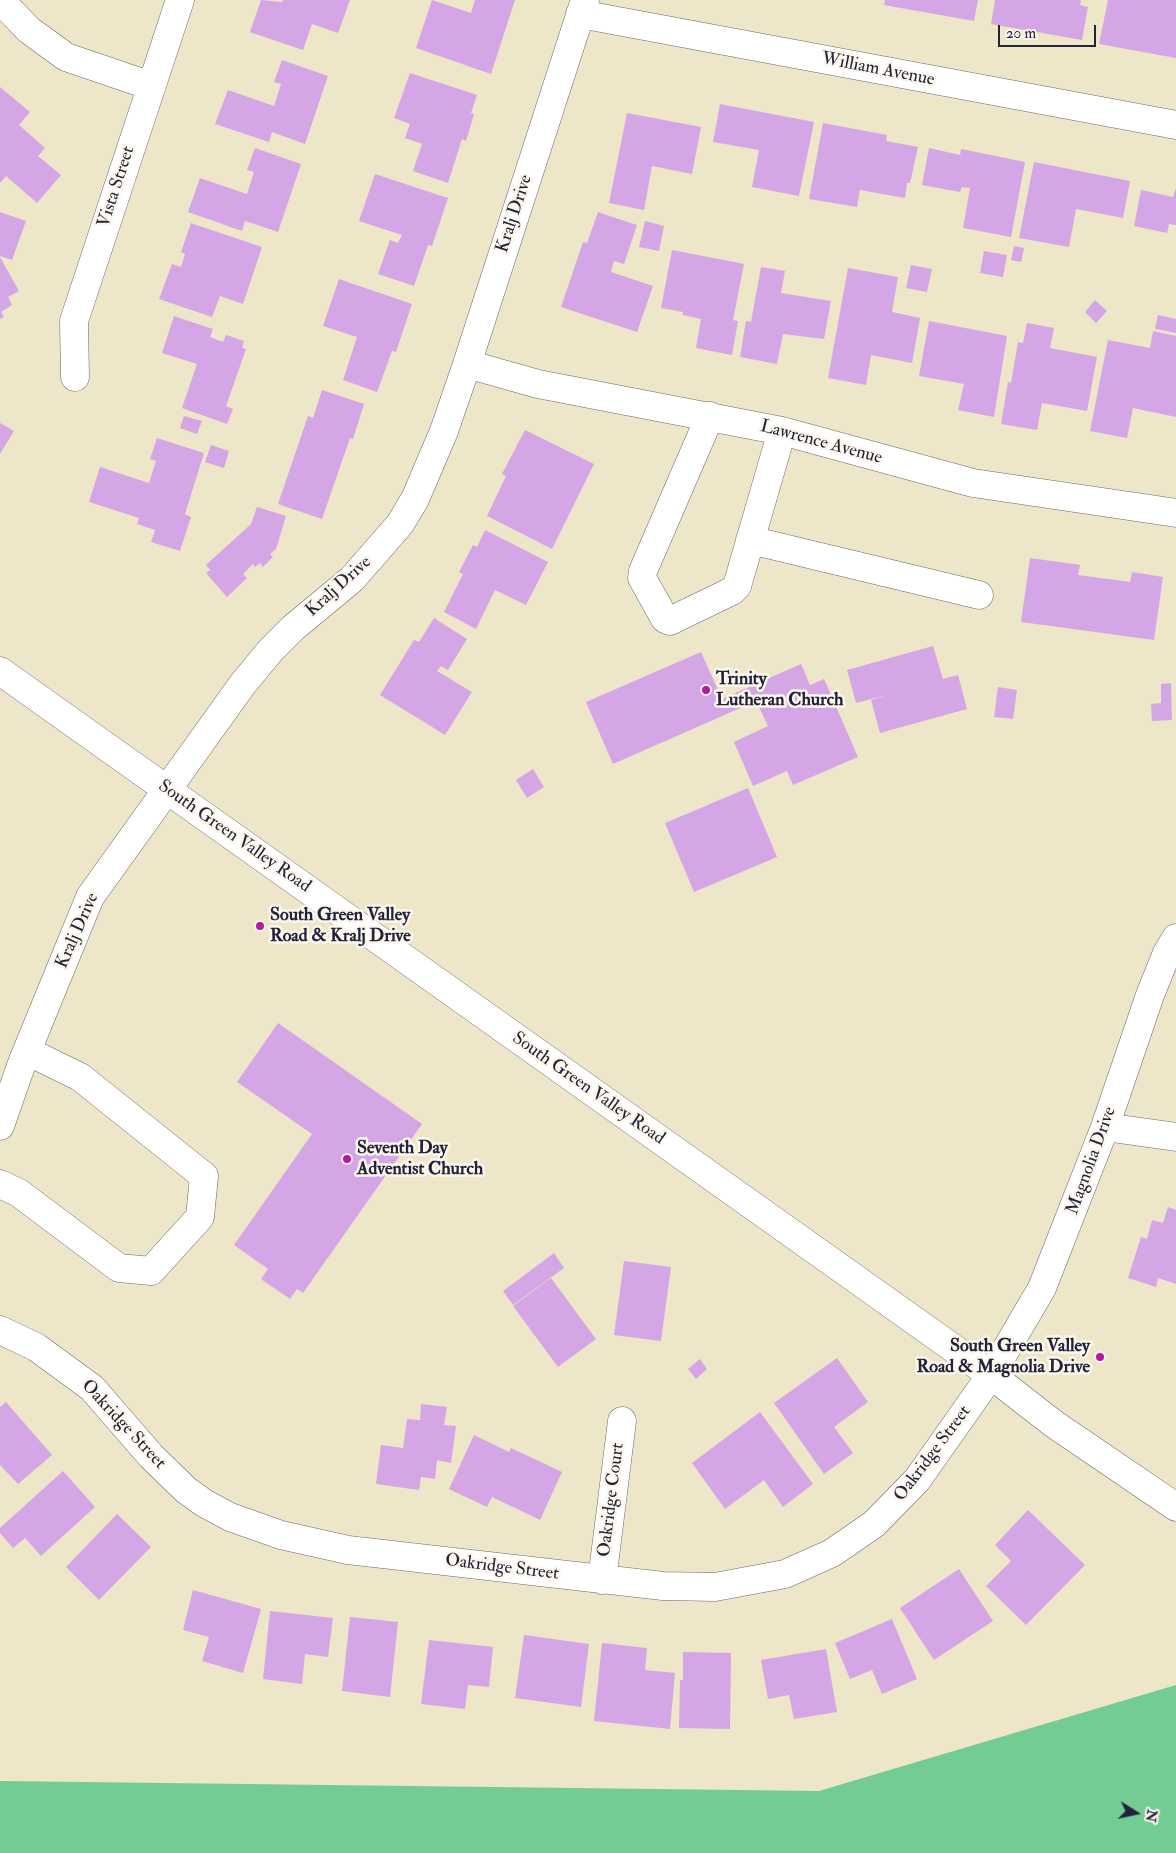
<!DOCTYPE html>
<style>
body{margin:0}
#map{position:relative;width:1176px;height:1853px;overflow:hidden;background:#ede6c8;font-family:"IM FELL Double Pica",serif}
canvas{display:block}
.north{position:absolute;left:1111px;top:1788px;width:50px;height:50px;-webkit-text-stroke:4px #fbf7ec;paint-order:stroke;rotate:100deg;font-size:14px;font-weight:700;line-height:20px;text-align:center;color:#22223b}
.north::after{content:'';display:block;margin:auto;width:18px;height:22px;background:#22223b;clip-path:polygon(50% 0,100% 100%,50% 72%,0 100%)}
.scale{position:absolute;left:998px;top:25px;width:98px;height:22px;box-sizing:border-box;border:2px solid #22223b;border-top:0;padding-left:6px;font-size:15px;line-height:18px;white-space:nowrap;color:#22223b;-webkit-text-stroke:4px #fbf7ec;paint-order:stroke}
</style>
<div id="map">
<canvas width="1176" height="1853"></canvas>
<div class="north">N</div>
<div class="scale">20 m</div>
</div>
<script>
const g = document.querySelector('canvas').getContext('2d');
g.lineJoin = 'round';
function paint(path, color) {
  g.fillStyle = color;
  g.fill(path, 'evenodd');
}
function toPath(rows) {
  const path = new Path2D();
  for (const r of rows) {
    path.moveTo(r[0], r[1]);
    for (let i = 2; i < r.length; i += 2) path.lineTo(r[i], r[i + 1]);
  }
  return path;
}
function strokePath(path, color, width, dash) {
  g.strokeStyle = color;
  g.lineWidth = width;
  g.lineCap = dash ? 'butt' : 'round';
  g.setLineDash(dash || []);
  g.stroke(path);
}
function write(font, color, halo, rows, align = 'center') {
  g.font = font + ' "IM FELL Double Pica",serif';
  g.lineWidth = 5;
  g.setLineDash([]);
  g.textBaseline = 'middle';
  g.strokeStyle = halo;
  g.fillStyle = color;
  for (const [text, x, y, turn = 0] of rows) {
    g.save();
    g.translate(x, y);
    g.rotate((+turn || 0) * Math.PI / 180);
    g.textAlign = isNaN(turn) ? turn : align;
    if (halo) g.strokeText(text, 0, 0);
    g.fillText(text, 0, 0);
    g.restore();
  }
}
const green = toPath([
 [1176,1685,1176,1853,0,1853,0,1781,819,1791]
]);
const building = toPath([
 [261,0,282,2,283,0,350,0,338,33,312,24,303,50,250,32],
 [432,0,471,13,475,0,515,0,491,74,416,48],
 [885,0,978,0,974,21,884,5],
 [995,0,1081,0,1080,5,1088,7,1082,40,991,24],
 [1108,0,1176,0,1176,58,1099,44],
 [282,60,328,76,305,144,272,132,269,142,215,124,228,90,274,106,281,84,274,82],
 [410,73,477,95,471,113,474,114,466,141,462,139,448,183,413,171,422,144,405,138,410,124,394,118],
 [0,87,30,112,19,125,45,148,38,156,61,175,37,203,6,176,0,183],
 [720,104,814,122,799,196,752,187,759,150,713,142],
 [627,113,701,127,692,174,652,166,644,210,609,203],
 [823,123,887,135,886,141,918,147,910,183,907,183,905,198,860,190,857,207,809,199],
 [255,148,301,164,278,232,245,221,242,231,188,212,200,178,247,194,254,172,247,170],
 [929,148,960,155,961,149,1025,162,1011,237,963,228,970,188,962,187,960,192,922,185],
 [1034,162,1130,181,1123,218,1076,209,1069,247,1019,238],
 [375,174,448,198,432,246,428,245,414,286,378,274,390,240,398,243,402,235,359,221],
 [1176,188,1176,225,1169,224,1167,233,1134,226,1141,190,1173,197],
 [0,212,26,221,12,260,0,256],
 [598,212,637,225,624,264,614,261,611,272,653,286,637,332,561,307,583,242,587,243],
 [645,221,664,226,659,251,639,247],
 [191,223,262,247,243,304,220,296,212,317,159,299,172,264,181,267,185,254,181,252],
 [1014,246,1024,248,1021,262,1011,260],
 [672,250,744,264,733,320,738,321,732,355,696,348,701,319,683,315,683,312,661,308],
 [984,251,1007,255,1003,277,980,273],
 [0,257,19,291,8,297,12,305,1,312,4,317,0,319],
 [911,265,932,269,927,292,906,288],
 [761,267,785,271,781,293,831,301,824,339,783,334,777,364,740,357,746,321,751,322],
 [848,268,898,277,892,312,920,318,912,363,871,355,866,385,828,378],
 [339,279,412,304,396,352,392,351,377,392,343,380,357,337,323,326],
 [1095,300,1107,311,1096,323,1085,312],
 [1158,315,1176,319,1176,333,1155,329],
 [174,316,213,329,210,337,223,342,226,335,244,341,242,348,246,349,226,406,233,409,227,424,182,408,197,364,162,353],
 [929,321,1007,336,994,417,958,410,964,384,919,376],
 [1027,323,1054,328,1050,348,1097,357,1087,411,1042,403,1037,430,1001,424,1008,382,1011,383,1018,342,1023,343],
 [1153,331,1176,336,1176,417,1133,408,1127,438,1090,431,1108,340,1150,348],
 [322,390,364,404,353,439,350,438,322,519,278,504,308,416,313,418],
 [184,416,202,421,197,434,180,428],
 [0,423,14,431,0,454],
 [525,430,594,464,552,549,487,516,506,476,502,474],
 [157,438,204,453,185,514,191,517,180,551,151,542,155,530,137,524,139,518,89,502,100,467,149,483,156,461,150,459],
 [211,445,229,451,224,468,205,462],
 [257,507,286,516,276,549,270,554,273,557,263,567,260,563,255,567,253,564,243,574,247,578,227,597,206,573,210,570,206,565,251,524],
 [485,530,548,562,526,605,495,590,476,629,444,612,463,574,459,572,473,545,477,547],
 [1030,558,1080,565,1078,575,1130,582,1132,572,1163,577,1154,640,1021,622],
 [434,618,467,639,448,670,441,666,437,671,472,692,445,735,380,695,414,640,419,642],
 [933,646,943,679,958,675,967,709,880,733,871,700,886,695,856,703,847,670],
 [701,652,722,699,801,664,810,685,824,679,858,757,793,785,787,771,753,786,734,742,768,726,759,707,773,701,770,695,613,764,586,702],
 [1171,683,1172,720,1152,721,1151,704,1161,703,1161,684],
 [998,687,1017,690,1013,719,994,717],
 [533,769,544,787,527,798,516,780],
 [748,788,777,857,694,892,665,823],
 [278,1023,422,1124,303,1293,297,1289,290,1299,261,1279,268,1269,234,1245,312,1134,237,1082],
 [1168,1207,1176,1210,1176,1284,1158,1278,1156,1287,1128,1278,1141,1237,1147,1239,1152,1220,1163,1223],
 [554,1253,564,1268,513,1305,503,1291],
 [624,1261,671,1267,661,1341,614,1335],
 [551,1278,596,1339,558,1367,513,1306],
 [837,1358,868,1402,834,1427,853,1453,824,1474,774,1403],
 [700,1359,707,1369,696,1379,688,1369],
 [6,1402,52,1455,18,1484,0,1465,0,1407],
 [421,1404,447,1407,444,1425,456,1426,451,1463,437,1460,435,1479,421,1477,419,1490,376,1484,381,1445,403,1448,407,1419,420,1420],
 [760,1412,813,1484,783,1507,764,1480,725,1509,692,1463],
 [474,1435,509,1452,511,1448,562,1472,540,1520,492,1497,487,1507,449,1489],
 [63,1471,95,1507,41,1556,25,1538,13,1548,0,1533,0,1528],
 [1028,1510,1085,1565,1026,1625,986,1586,1011,1561,995,1545],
 [117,1514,151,1547,99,1600,66,1567],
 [959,1569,993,1621,934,1660,900,1608],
 [193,1590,261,1609,243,1673,202,1661,209,1637,183,1630],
 [270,1611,333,1618,328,1657,305,1654,302,1684,263,1679],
 [350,1617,398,1622,390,1697,342,1691],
 [892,1619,917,1679,882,1694,872,1670,850,1679,835,1643],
 [524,1635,589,1644,581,1707,515,1698],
 [429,1640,493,1647,489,1687,468,1685,465,1709,421,1704],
 [602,1643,647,1648,645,1670,675,1673,670,1729,594,1721],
 [826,1649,837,1712,794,1719,789,1695,768,1699,761,1660],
 [683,1652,731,1653,730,1729,679,1728,680,1680,683,1680]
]);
const minor = toPath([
 [0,0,29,30,66,57,151,86],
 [580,14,1176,125],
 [467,364,538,384,782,431,973,483,1176,513],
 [75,377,74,321,180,0],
 [710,416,643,571,642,578,665,619,670,621,732,591,737,586,782,431],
 [750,540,979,595],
 [0,1126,22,1063,90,897,242,685,270,651,293,628,352,579,400,524,415,499,444,431,467,364,585,0],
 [1105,1127,1176,1137],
 [0,1184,19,1193,119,1268,151,1271,200,1217,204,1176,80,1077,27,1051],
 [0,1330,36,1347,92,1388,151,1456,186,1490,204,1503,230,1517,281,1535,348,1550,663,1586,715,1587,785,1574,832,1553,874,1524,917,1480,991,1375,1042,1288,1105,1127,1150,995,1167,953,1176,938],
 [602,1580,622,1421]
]);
const major = toPath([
 [0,671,991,1375,1054,1424,1176,1507]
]);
const markers = [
 [706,690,5,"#b5179e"],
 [260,926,5,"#b5179e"],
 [347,1159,5,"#b5179e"],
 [1100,1357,5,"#b5179e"]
];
const streetNames = [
 ["William Avenue",878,70,11],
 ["Vista Street",117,187,-72],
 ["Kralj Drive",515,214,-72],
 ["Lawrence Avenue",821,443,15],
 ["Kralj Drive",339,587,-42],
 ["South Green Valley Road",234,837,35],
 ["Kralj Drive",78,931,-66],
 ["South Green Valley Road",588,1089,35],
 ["Magnolia Drive",1092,1161,-70],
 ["Oakridge Street",123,1425,47],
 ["Oakridge Street",933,1454,-53],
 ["Oakridge Court",612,1500,-83],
 ["Oakridge Street",502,1568,7]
];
const poiNames = [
 ["Trinity",716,680],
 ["Lutheran Church",716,701],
 ["South Green Valley",270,916],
 ["Road & Kralj Drive",270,937],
 ["Seventh Day",357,1149],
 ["Adventist Church",357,1170],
 ["South Green Valley",1090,1347,"right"],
 ["Road & Magnolia Drive",1090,1368,"right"]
];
paint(green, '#72cc93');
paint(building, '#d5a6e5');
strokePath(minor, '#69676c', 29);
strokePath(major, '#69676c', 29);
strokePath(minor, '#fff', 28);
strokePath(major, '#fff', 28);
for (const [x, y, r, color] of markers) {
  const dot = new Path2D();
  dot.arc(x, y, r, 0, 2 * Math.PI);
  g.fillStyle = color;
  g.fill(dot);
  strokePath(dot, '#fbf7ec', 2);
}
write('18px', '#22223b', '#fbf7ec', streetNames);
write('bold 18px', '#22223b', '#fbf7ec', poiNames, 'left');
</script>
